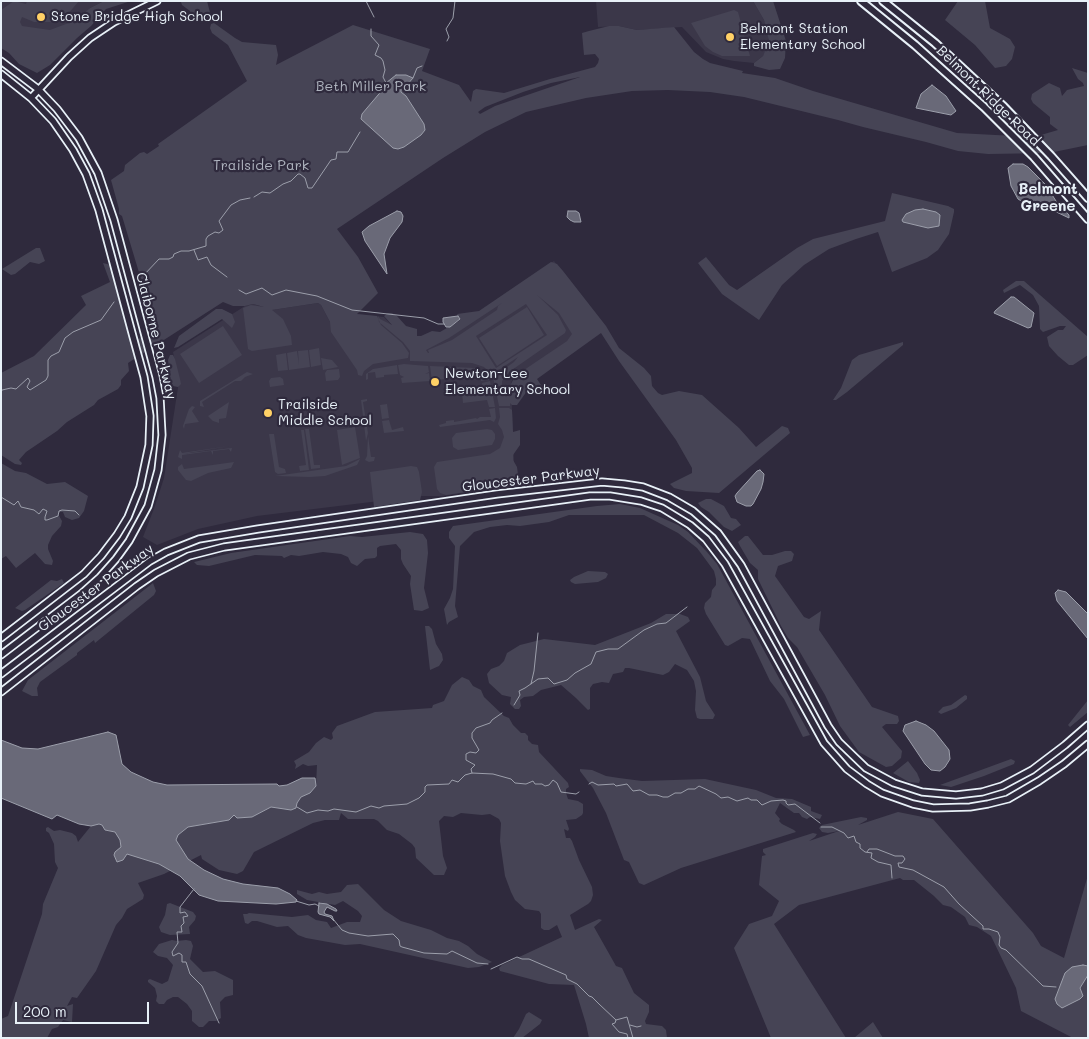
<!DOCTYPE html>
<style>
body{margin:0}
#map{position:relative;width:1089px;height:1039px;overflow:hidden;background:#2f2a3d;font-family:Mali,sans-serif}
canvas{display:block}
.frame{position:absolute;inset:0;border:2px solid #e8f1f8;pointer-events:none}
.scale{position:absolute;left:15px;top:1002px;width:134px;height:22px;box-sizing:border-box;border:2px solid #e8f1f8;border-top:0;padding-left:6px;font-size:15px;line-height:18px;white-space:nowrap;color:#e8f1f8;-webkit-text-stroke:4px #2f2a3d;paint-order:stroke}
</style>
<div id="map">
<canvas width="1089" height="1039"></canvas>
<div class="frame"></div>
<div class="scale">200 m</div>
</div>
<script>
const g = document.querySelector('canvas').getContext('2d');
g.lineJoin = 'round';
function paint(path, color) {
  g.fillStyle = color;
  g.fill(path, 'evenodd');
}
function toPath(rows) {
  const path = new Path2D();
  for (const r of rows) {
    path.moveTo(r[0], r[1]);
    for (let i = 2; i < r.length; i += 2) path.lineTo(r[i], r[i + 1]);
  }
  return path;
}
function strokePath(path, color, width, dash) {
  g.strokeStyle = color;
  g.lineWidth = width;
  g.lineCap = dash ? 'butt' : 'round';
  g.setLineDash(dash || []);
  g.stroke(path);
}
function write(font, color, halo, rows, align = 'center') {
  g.font = font + ' Mali,sans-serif';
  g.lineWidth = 4.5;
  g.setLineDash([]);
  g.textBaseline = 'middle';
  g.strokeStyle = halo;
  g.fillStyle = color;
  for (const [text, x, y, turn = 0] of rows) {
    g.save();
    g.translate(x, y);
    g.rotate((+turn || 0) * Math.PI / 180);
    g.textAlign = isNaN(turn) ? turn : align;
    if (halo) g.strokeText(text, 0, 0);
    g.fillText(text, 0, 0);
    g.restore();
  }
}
const built = toPath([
 [1,1,104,1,90,8,69,27,47,33,1,25],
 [596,1,753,1,764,20,768,32,769,41,767,48,763,56,754,63,734,61,723,59,706,52,682,27,637,30,619,26,598,27],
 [554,261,596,321,512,380,511,384,515,487,499,487,442,496,420,496,257,516,198,529,157,545,143,537,155,506,164,478,179,381,173,352,245,306,253,304,272,310,318,303,321,305,330,322,356,314,384,317,418,353]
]);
const green = toPath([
 [14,1,26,4,27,1,79,1,67,15,51,22,34,22,22,17,20,22,22,26,50,30,74,21,90,8,104,1,131,1,106,9,91,26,77,38,50,65,37,73,19,64,9,53,1,48,1,10],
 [207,1,212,20,208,22,200,22,192,18,190,11,182,5,181,2],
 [753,1,773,1,786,41,785,58,780,69,769,70,754,66,754,63,763,56,769,41,764,20],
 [958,1,985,1,990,28,1010,39,1015,47,1012,59,1006,66,995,68,975,45,945,20],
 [734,10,738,12,750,56,722,56,713,52,705,46,691,23],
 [214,23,235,38,242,42,276,45,278,55,276,65,353,25,430,49,422,71,459,85,471,102,473,91,476,89,504,93,550,79,595,67,598,63,599,59,595,54,584,55,582,33,589,31,609,26,619,26,637,30,674,27,694,52,703,59,710,63,743,71,742,73,775,78,813,91,957,133,1034,137,1058,130,1050,124,1050,117,1033,103,1031,99,1032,94,1049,83,1060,88,1062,96,1067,90,1084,86,1083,83,1078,79,1072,68,1088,73,1088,145,1049,153,988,154,958,151,926,142,863,127,838,120,744,97,710,92,668,90,632,91,586,98,526,112,485,132,443,158,337,229,358,257,378,293,357,314,377,316,381,325,402,343,409,353,408,358,373,364,364,371,362,376,358,375,357,370,331,332,330,322,321,305,318,303,272,310,283,319,291,336,292,345,252,351,248,349,243,308,251,305,264,307,253,304,245,306,233,306,223,302,128,363,129,371,121,380,121,385,118,389,98,400,94,405,67,422,57,431,26,452,19,460,22,463,21,465,15,464,1,455,1,373,34,356,86,305,81,296,110,282,103,263,111,265,133,342,156,329,122,216,119,214,119,209,111,180,124,171,125,165,140,153,144,152,147,154,159,146,158,144,247,81,228,45,212,33,210,28,211,24],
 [580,77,495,106,480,114,478,112,485,107,523,92,551,83],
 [892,193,948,206,954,209,954,212,949,234,938,250,927,258,892,272,878,232,856,239,829,249,804,265,782,285,759,320,722,294,698,263,706,257,729,285,737,290,797,248,813,239,885,221],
 [36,248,40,248,45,261,39,264,30,262,15,274,11,275,2,269],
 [551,262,557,264,563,271,606,326,619,348,644,368,651,376,652,386,658,393,662,395,679,391,702,395,739,428,756,447,782,426,788,428,790,433,719,493,686,491,674,488,670,484,692,473,692,468,676,440,619,361,601,333,537,379,545,391,527,391,517,405,512,405,510,403,510,406,499,406,493,377,514,362,518,357,491,375,484,367,472,363,410,361,410,351,403,342,379,322,378,316,380,319,392,325,384,316,388,313,392,313,397,316,406,326,417,329,417,336,421,336,432,331,440,332,459,321,460,318,457,314,479,311],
 [537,295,559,313,572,334,567,341,527,368,514,378,510,386,504,387,502,385,502,381,509,372,565,333,566,330,558,315],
 [502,303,498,306,497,310,452,340,428,350,429,353,428,353,426,350,449,338],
 [526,304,547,335,496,368,476,336],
 [1016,281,1024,281,1088,337,1088,355,1073,365,1069,365,1058,356,1049,346,1047,337,1058,330,1063,330,1066,326,1060,326,1043,332,1040,329,1039,306,1033,295,1020,285,1004,293,1003,290],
 [527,307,544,335,497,366,479,338],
 [216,309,222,309,232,314,235,322,232,328,222,319,178,347,174,348,179,336],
 [223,326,242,355,199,383,180,354],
 [903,342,903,345,847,392,836,400,833,400,841,388,852,360,859,355],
 [319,348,321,365,311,367,309,350],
 [308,350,310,367,289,370,287,353,297,351,299,365,298,351],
 [286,353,288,370,278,371,276,355],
 [170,355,173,355,175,359,180,379,181,384,178,387,173,386,171,383,168,360],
 [321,358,332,360,338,367,323,370],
 [404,364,428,366,429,372,425,374,429,373,430,381,402,383,401,378,404,377,400,375,398,365],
 [397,365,398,374,384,375,384,377,376,378,375,372,368,373,368,379,366,380,366,374,373,369],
 [430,366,475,368,484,373,490,380,481,381,480,373,432,381],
 [339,369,340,377,338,380,326,381,325,373,327,370],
 [247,372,253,374,245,377,241,381,235,381,202,402,204,407,200,406,200,401],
 [280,377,283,379,284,385,270,387,269,381,271,378],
 [490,381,495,407,489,407,487,400,463,403,462,393,483,390,482,383],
 [367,399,367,401,363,402,368,433,366,441,361,400],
 [229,402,226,418,219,419,219,423,213,421,208,416],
 [387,404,389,418,382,419,380,405],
 [192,406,195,407,192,411,199,422,185,424,184,429,183,426,189,409],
 [495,408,496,418,494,422,490,420,440,427,439,425,446,423,446,421,454,420,454,422,476,418,477,419,480,417,491,417,489,409],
 [499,408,509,408,512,410,513,432,520,430,520,445,513,455,513,460,517,467,519,482,515,484,515,487,499,487,446,495,440,493,437,489,434,467,437,462,490,454,500,448,504,437,502,430,498,424,500,417],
 [389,420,392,430,403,427,404,431,384,433,382,421],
 [355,427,360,458,342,465,337,430],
 [305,429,309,429,314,465,320,465,320,468,311,469],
 [487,429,492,430,495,434,495,439,492,445,458,450,453,447,452,438,456,433],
 [301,430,304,430,309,470,300,471,299,466,306,465],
 [269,434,274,434,279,467,285,469,286,473,278,474,275,472],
 [368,436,371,457,375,457,374,461,369,462,365,460,367,456],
 [229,446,182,454,232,448,231,452,229,449,213,451,213,455,211,451,182,455,182,459,178,457,180,450,182,453],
 [360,459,357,465,325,476,310,477,275,476,346,466],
 [234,462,231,468,208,473,191,481,186,480,178,470,178,467,182,464,184,469],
 [1,463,15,471,26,473,47,484,65,482,88,496,84,511,79,518,72,520,65,517,63,512,60,512,58,514,62,521,61,526,52,536,48,545,48,549,53,561,52,565,45,564,35,553,16,568,6,556,1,559],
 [411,466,417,467,419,472,422,492,420,500,374,507,370,472],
 [706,499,711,499,724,506,731,518,736,519,741,525,732,531,724,527,709,512,701,507,698,503],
 [620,504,640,508,678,525,688,532,707,552,717,564,810,735,803,737,784,699,770,681,750,639,742,638,728,646,725,645,706,614,704,608,705,603,711,597,712,590,716,585,716,579,714,571,703,556,697,548,678,533,644,515,569,515,549,522,520,526,507,525,490,527,474,532,460,546,455,606,458,617,449,622,447,625,444,609,450,598,453,589,455,546,449,538,449,532,453,526,597,506],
 [410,532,423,534,427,540,428,553,424,588,429,608,422,611,414,610,410,584,411,576,403,564,401,559,401,550,396,544,380,546,377,548,377,556,375,558,365,559,357,566,351,563,348,557,341,554,323,552,299,556,291,555,284,558,282,556,255,555,209,566,197,565,194,562,231,553,350,536,362,537],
 [745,536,748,536,763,555,772,555,785,551,791,551,794,554,792,561,778,566,775,576,804,617,809,619,821,611,819,630,872,707,898,716,899,721,897,724,886,724,882,727,902,751,901,758,892,766,886,767,859,752,840,726,825,695,797,647,788,638,781,626,758,579,758,570,750,563,740,546,738,542],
 [588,571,605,572,608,574,606,578,598,582,575,584,571,582,570,580,574,577],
 [62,579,64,583,25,610,22,611,15,608,51,580,57,581],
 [153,583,156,591,154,595,95,643,94,640,77,653,77,655,40,682,37,688,38,696,32,696,22,691,28,680],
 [666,614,680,614,688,617,690,621,676,631,700,677,706,701,715,715,713,719,700,719,697,718,695,710,696,691,694,681,687,670,675,664,669,672,663,675,629,668,625,668,623,672,613,674,609,683,602,682,593,684,590,688,590,709,588,710,576,698,561,685,541,690,533,696,524,697,520,700,521,706,519,709,515,709,510,704,511,697,502,695,489,683,487,674,491,669,499,666,504,661,507,653,520,645,544,639,595,645,651,623],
 [425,626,429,626,432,629,436,644,442,654,443,660,439,666,430,670],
 [462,677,469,680,473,686,481,690,484,697,504,716,509,718,513,725,521,733,525,733,528,736,528,740,532,744,538,745,539,752,568,783,569,787,566,789,566,793,568,799,578,801,583,804,583,813,582,815,576,819,566,820,569,829,568,831,564,829,566,838,570,838,572,841,579,860,592,887,593,895,591,901,588,904,570,915,575,930,599,919,602,920,594,927,616,966,622,968,634,993,649,1005,649,1012,645,1021,646,1024,662,1026,666,1030,667,1038,589,1038,586,1024,574,985,549,984,500,971,499,968,502,965,562,937,557,925,549,930,544,930,541,928,541,914,539,911,525,909,515,900,511,892,505,876,500,841,501,823,499,819,490,814,482,815,461,813,453,817,444,816,439,821,443,856,447,868,444,875,434,875,416,858,415,848,412,844,399,834,387,830,378,821,374,819,348,819,341,813,339,820,325,820,313,823,254,852,243,871,237,874,219,870,202,859,201,855,164,874,138,883,144,895,143,899,127,909,122,918,116,925,96,971,77,998,72,997,67,1006,73,1004,72,1022,63,1020,58,1027,52,1029,47,1038,1,1038,1,1019,8,1016,42,914,43,904,58,868,55,862,54,844,49,833,46,831,46,828,48,827,54,831,60,830,72,833,76,836,78,842,91,826,94,824,99,824,103,825,105,830,115,832,178,835,188,827,229,820,234,815,237,818,252,817,271,807,293,809,301,797,312,791,316,786,317,765,308,766,303,764,295,769,296,765,294,761,309,752,316,743,324,737,331,740,333,738,332,733,337,726,375,712,432,708,433,705,444,701,452,685],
 [965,695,967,696,967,699,956,708,941,714,938,712,943,707,951,705],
 [1088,700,1088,712,1070,727,1068,725],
 [1011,759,1015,761,1014,764,984,776,951,787,940,785],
 [908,761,917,773,920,780,919,783,909,782,893,773],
 [580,769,592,770,606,776,619,778,642,781,705,779,756,790,776,798,792,799,811,807,811,811,822,815,820,819,810,817,807,819,802,817,799,813,794,813,780,803,775,813,780,819,779,821,782,824,794,830,796,832,681,868,644,885,639,883,629,862,624,860,606,813,593,788,580,771],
 [898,812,933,819,1033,933,1041,946,1064,958,1088,875,1088,1038,1073,1038,1021,1011,1016,988,991,936,977,927,969,925,965,917,951,907,943,905,934,896,914,880,903,880,900,878,799,905,774,924,846,1038,771,1038,734,948,749,924,772,916,779,901,759,885,762,856,766,855,763,852,763,849,813,833,817,834,815,837,809,841,839,831,828,833,822,832,819,828,822,825,861,817,867,818,867,820,858,825],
 [358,884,384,910,401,921,431,930,447,938,459,941,468,946,477,954,492,962,479,967,468,968,360,944,345,945,306,938,298,935,288,926,277,927,257,921,252,921,248,924,245,923,243,914,247,914,249,913,292,917,308,915,316,920,327,922,331,928,347,922,360,922,362,916,358,911,343,901,335,905,307,900,297,894,297,890,312,894,319,892,327,894,341,892,347,885],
 [170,903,193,912,196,916,195,920,189,927,190,934,170,935,161,932,159,927,165,915,167,904],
 [172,940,177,941,186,940,191,941,193,946,190,959,203,972,215,971,233,980,233,995,225,997,220,1002,221,1018,216,1021,209,1021,203,1027,199,1027,192,1021,192,1011,187,1004,178,997,173,997,167,1000,164,1004,159,1004,156,1001,157,996,155,988,148,982,148,980,150,979,162,984,168,981,173,965,167,958,158,956,153,952,159,944],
 [529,1012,542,1020,540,1024,522,1038,513,1038,519,1029,526,1014],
 [873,1022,883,1038,854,1038]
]);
const water = toPath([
 [396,75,406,75,413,78,406,86,401,88,401,92,406,96,424,124,425,130,421,135,404,147,398,149,393,148,361,119,362,114,367,108,384,88,386,83,396,75],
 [932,85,946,96,956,111,951,115,916,108,921,94,932,85],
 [1013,164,1023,164,1028,167,1045,184,1056,201,1069,215,1069,218,1048,208,1036,210,1018,199,1011,186,1008,168,1013,164],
 [923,209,936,212,940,215,939,226,928,228,903,222,902,220,906,214,915,210,923,209],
 [397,211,401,212,403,216,402,222,390,238,384,254,387,274,365,241,362,232,369,226,397,211],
 [568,211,576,211,579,213,581,222,574,222,570,220,567,217,568,211],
 [1011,297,1014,297,1034,313,1031,327,1028,328,994,313,995,311,1011,297],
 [458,316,460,319,450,327,446,327,443,322,443,318,458,316],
 [760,470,764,474,763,482,761,489,753,504,751,506,746,506,737,502,735,496,737,493,757,471,760,470],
 [1058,590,1066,592,1088,614,1088,639,1057,601,1055,593,1058,590],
 [916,721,926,725,934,731,949,750,950,759,945,767,940,771,931,770,925,764,903,731,905,725,916,721],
 [108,732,116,735,122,764,131,772,153,782,167,785,277,784,279,786,287,785,302,778,315,778,316,786,310,793,301,797,297,803,296,808,291,810,271,807,252,817,237,818,234,815,229,820,188,827,178,835,176,840,188,859,204,870,223,879,243,884,278,888,290,894,297,900,296,902,276,904,218,901,199,895,180,876,159,864,127,854,123,860,117,862,114,855,115,852,121,847,120,840,115,832,105,830,102,825,99,824,91,826,79,824,57,815,52,819,1,798,1,740,22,748,38,749,108,732],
 [319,903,327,904,336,909,337,911,335,911,327,907,324,912,325,914,332,916,334,921,330,917,319,914,318,912,319,903],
 [1083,965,1088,966,1088,975,1080,988,1083,996,1080,999,1062,1008,1057,1004,1055,999,1065,973,1072,967,1083,965]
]);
const stream = toPath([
 [366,1,374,17],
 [371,29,371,36,379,45,375,55,381,58,383,61,385,70,383,77,386,83],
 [447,41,449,37,446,29,453,18,455,1],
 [413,78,417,68,422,66],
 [254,197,262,192,270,193,283,184,291,181,298,174,300,174,305,178,308,188,312,188,331,160,336,159,337,152,348,152,360,132],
 [194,250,198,260,207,257,211,265,227,277],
 [143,276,159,259,169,259,173,257,174,254,181,251,189,251,206,246,206,239,208,236,215,232,219,233,223,230,219,221,231,205,240,200,250,198],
 [239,290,246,294,262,288,272,295,286,290,317,296,352,310,424,318,438,324,444,324],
 [1,392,2,390,11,388,16,389,28,378,30,381,27,387,30,390,46,380,48,376,48,360,51,356,59,352,65,338,73,332,101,320,114,302],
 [1,497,14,505,18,501,21,507,34,510,39,514,43,509,47,511,45,517,45,520,47,520,58,516,59,511,62,510,75,511,79,515],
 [531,684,534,671,538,633],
 [514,705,520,695,519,691,525,688,538,679,548,678,554,684,567,680,575,673,591,664,596,652,608,649,618,649,644,630,657,624,666,623,687,607],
 [472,773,471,769,475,765,466,760,466,754,470,752,476,753,479,750,472,738,472,733,476,728,490,723,492,720,502,713],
 [589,784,592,782,598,785,614,784,616,786,627,784,633,791,640,790,649,795,657,795,663,797,668,797,675,793,681,793,688,789,695,789,699,786,716,794,721,798,728,797,737,801,748,798,751,800,757,800,762,805,771,801,783,800,786,801,786,803,788,805,795,804,820,823],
 [297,807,307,813,318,810,328,811,334,809,356,812,371,806,379,808,384,806,407,804,419,798,425,792,425,787,427,785,449,784,452,780,458,782,465,775,472,773,493,774,511,779,515,783,526,784,533,781,535,784,542,784,545,786,549,785,553,780,557,783,561,792,576,794,579,792],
 [821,827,832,827,844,833,848,838,854,836,856,842,860,844,860,848,865,852,872,853,871,858,878,862,891,865,892,878],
 [867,852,869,849,877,849,895,856,903,856,905,859,902,863,898,863,899,867,913,870,944,887,959,904,983,926,983,929,989,929,998,932,1000,937,999,945,1001,948,1006,950,1043,986,1056,987],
 [194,889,180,907,180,913,185,912,188,916,183,917,184,923,181,926,182,932,177,932,178,943,172,952,173,956,179,953,182,955,182,962,186,962,190,974,202,986,219,1023],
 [296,901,309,905,315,904,319,906],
 [333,919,342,930,349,933,368,936,393,934,399,940,400,946,402,947,424,953,447,954,452,951,477,963,488,964],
 [491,969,517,957,522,959,529,959,566,975,567,979,577,984,589,996,592,997,599,1004,616,1020,615,1023,612,1024,619,1032,627,1034,628,1038],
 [616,1020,627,1017,633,1038],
 [630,1025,637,1027,641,1026]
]);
const secondary = toPath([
 [1,61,38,89,57,109,79,138,98,173,114,220,156,377,160,398,162,435,158,470,148,506,129,541,116,559,100,577,81,594,1,655],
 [1,74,31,98,53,121,73,150,86,174,99,210,132,333,144,377,150,416,149,445,140,487,128,517,117,535,101,556,84,574,1,638],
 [31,98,69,57,90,38,114,22,157,1],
 [1,674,150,561,166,552,199,539,258,529,497,494,602,482,624,484,643,487,669,497,693,511,718,533,741,565,828,726,839,742,866,768,894,783,922,792,956,795,982,792,1002,786,1032,770,1065,745,1088,725],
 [1,692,137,586,156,573,189,556,224,547,590,496,610,496,641,501,662,508,690,525,706,539,725,564,824,743,847,769,867,784,882,793,913,804,933,808,970,807,988,804,1008,799,1039,781,1064,764,1088,744]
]);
const primary = toPath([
 [861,1,915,45,984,107,1034,157,1088,219],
 [883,1,935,43,1004,107,1051,156,1088,198]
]);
const markers = [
 [41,17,5,"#ffd166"],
 [730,37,5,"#ffd166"],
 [435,382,5,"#ffd166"],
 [268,413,5,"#ffd166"]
];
const poiNames = [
 ["Stone Bridge High School",51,17],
 ["Belmont Station",740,29],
 ["Elementary School",740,45],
 ["Newton-Lee",445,374],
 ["Elementary School",445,390],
 ["Trailside",278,405],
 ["Middle School",278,421]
];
const parkNames = [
 ["Beth Miller Park",371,87],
 ["Trailside Park",261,166]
];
const streetNames = [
 ["Belmont Ridge Road",988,96,44],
 ["Claiborne Parkway",156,336,76],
 ["Gloucester Parkway",531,479,-7],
 ["Gloucester Parkway",96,588,-36]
];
const neighbourhoodNames = [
 ["Belmont",1048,189],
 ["Greene",1048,206]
];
paint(built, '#3b3749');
paint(green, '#464455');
paint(water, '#696978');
strokePath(water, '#9c9fab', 1);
strokePath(stream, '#9c9fab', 1);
strokePath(secondary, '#e8f1f8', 9);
strokePath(primary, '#e8f1f8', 10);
strokePath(secondary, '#2f2a3d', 5.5);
strokePath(primary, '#2f2a3d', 6);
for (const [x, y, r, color] of markers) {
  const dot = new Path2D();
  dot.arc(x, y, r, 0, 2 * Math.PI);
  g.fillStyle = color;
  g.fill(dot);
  strokePath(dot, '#2f2a3d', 2);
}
write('14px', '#e8f1f8', '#2f2a3d', poiNames, 'left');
write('14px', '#afb4bf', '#2f2a3d', parkNames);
write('14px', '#e8f1f8', '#2f2a3d', streetNames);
write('bold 15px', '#e8f1f8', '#2f2a3d', neighbourhoodNames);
</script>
